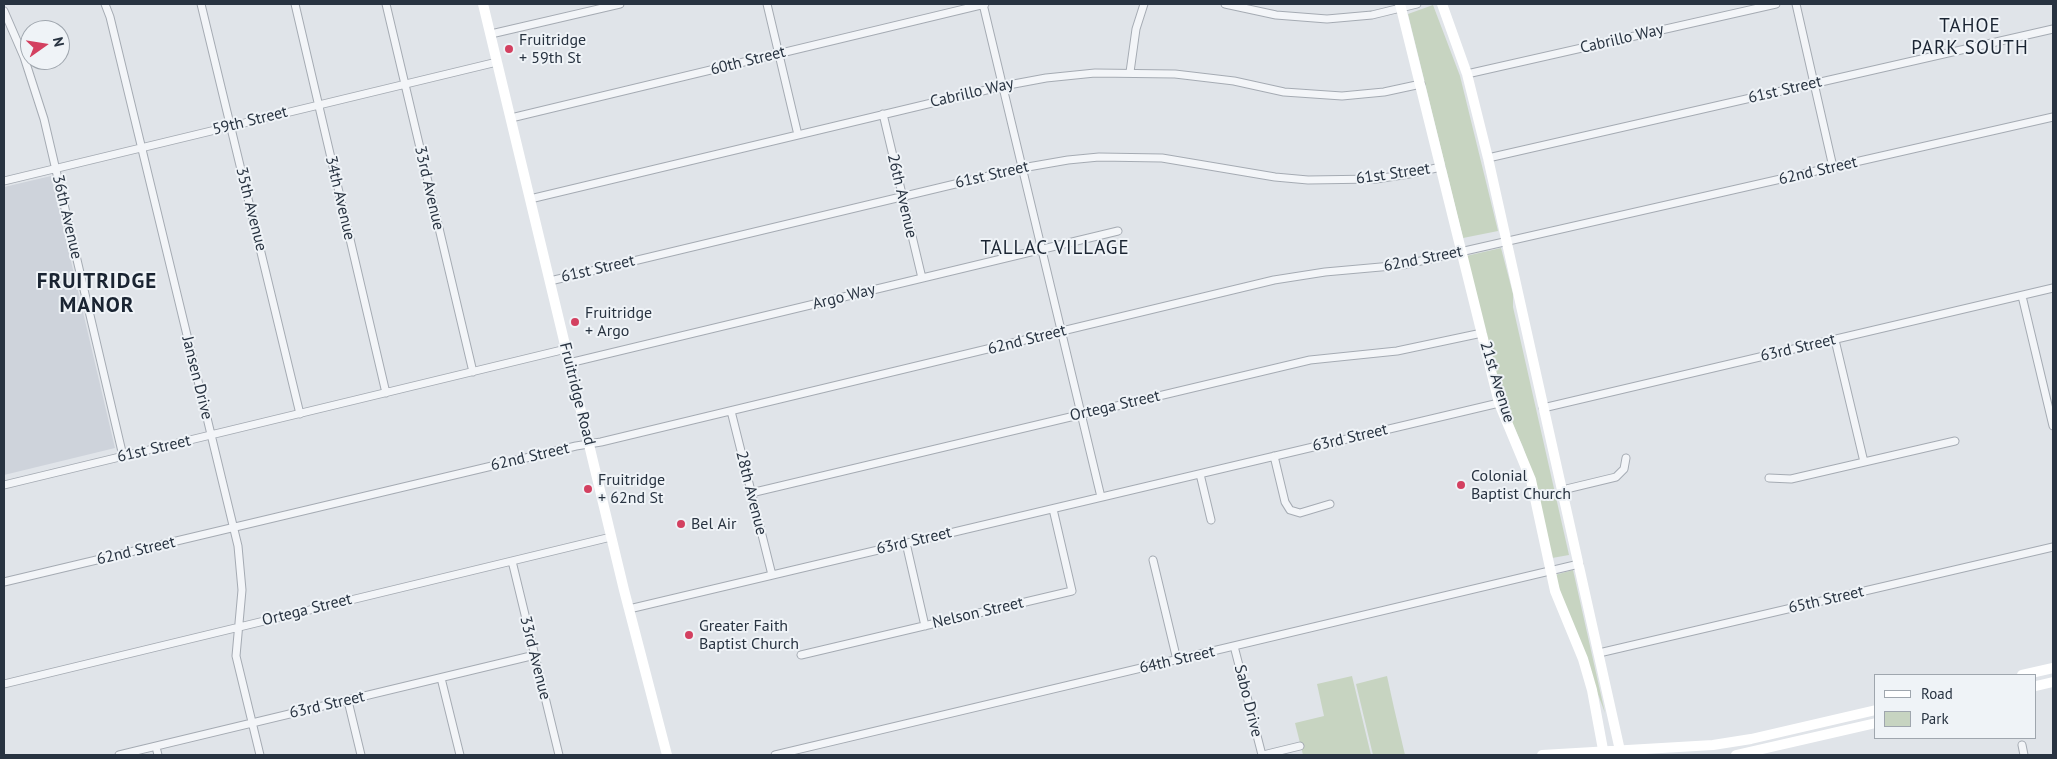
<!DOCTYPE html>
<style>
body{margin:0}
#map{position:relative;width:2057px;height:759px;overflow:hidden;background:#e0e4e9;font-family:"PT Sans",sans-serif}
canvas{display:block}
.frame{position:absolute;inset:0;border:5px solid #283341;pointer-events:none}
.legend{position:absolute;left:1874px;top:674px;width:162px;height:65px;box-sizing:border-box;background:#eff3f7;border:1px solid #9fa6ae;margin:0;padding:6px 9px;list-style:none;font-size:15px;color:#283341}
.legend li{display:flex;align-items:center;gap:10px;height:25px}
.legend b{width:25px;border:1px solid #9fa6ae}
.north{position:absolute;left:20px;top:20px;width:50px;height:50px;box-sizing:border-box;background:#eff3f7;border:1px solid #9fa6ae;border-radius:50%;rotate:77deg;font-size:14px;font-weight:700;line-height:20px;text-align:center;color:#283341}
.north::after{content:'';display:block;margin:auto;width:18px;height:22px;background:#d34060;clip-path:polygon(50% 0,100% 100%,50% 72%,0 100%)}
</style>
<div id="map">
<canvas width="2057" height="759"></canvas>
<div class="frame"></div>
<ul class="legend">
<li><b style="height:6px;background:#fff"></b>Road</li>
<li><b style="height:14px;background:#c7d4c1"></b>Park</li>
</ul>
<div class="north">N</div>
</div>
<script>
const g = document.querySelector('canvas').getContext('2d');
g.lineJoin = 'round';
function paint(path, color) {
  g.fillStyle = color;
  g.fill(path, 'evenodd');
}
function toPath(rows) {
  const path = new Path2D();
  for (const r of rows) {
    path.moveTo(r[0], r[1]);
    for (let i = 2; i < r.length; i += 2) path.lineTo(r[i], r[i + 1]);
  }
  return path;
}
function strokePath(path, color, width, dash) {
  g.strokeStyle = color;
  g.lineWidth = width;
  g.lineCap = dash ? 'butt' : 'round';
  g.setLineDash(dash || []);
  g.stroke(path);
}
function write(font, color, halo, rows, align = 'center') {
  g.font = font + ' "PT Sans",sans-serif';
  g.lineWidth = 4;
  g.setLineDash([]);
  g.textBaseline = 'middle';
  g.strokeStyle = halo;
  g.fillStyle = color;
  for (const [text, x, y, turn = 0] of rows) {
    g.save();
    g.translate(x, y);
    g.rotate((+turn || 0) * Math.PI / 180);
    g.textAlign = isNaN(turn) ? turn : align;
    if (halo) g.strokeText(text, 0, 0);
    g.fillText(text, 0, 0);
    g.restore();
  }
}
const built = toPath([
 [51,176,115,448,4,475,4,187]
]);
const green = toPath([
 [1433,5,1460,76,1498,231,1463,238,1408,14],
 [1501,248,1513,294,1513,307,1569,555,1552,558,1534,480,1523,447,1503,402,1466,256],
 [1573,570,1605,713,1566,609,1555,575],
 [1352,676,1371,755,1303,755,1295,723,1324,716,1317,684],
 [1387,676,1394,708,1405,755,1373,755,1356,684]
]);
const street = toPath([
 [105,4,110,17,238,546,242,590,236,656,260,755],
 [201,4,300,414],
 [295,4,386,393],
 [386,4,473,372],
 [767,4,798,135],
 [983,4,1101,497],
 [1225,4,1276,15,1327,19,1372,15,1417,4],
 [1796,4,1833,167],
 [4,11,24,57,44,119,123,456],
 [491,34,620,4],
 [1130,72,1136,29,1144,4],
 [1467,74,1776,4],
 [883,114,922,278],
 [511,118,985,4],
 [1488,158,2053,29],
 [4,181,497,62],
 [530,199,1003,86,1046,78,1095,73,1175,74,1234,81,1284,92,1342,96,1384,92,1421,84],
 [550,281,1022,168,1068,160,1099,157,1162,158,1275,177,1308,180,1376,179,1409,174,1441,167],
 [2022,296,2053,426],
 [1835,340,1864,462],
 [569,363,1118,231],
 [1543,408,2053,288],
 [731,411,772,575],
 [1274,456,1285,502,1290,510,1300,513,1330,504],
 [1200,474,1211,520],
 [1769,478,1791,479,1955,441],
 [4,485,566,349],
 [1562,490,1616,477,1624,469,1626,458],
 [751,493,1310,360,1397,351,1482,333],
 [906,543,925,626],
 [1153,560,1177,660],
 [512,561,559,755],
 [4,582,576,446,601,442,1274,280,1325,272,1403,265,2053,117],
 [629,609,1499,403],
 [1234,646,1262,755],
 [1599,653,2053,547],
 [801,655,1072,591,1053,509],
 [441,678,460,755],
 [4,684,611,537],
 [348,701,361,755],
 [2022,745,2024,755],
 [156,747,158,755],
 [119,755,535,655],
 [775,755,1579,564],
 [1263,755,1300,746]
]);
const secondary = toPath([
 [483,4,624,590,667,755],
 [1400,4,1499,403,1531,480,1555,591,1583,659,1592,690,1604,755],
 [1442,4,1467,74,1488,158,1621,755],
 [2022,675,2053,668],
 [2036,686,2053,682],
 [1542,755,1713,745,1751,739,1876,710],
 [1736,755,1876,723]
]);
const markers = [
 [509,49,5,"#d34060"],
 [575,322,5,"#d34060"],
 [1461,485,5,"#d34060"],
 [588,489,5,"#d34060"],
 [681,524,5,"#d34060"],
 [689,635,5,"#d34060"]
];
const streetNames = [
 ["Cabrillo Way",1622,39,-13],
 ["60th Street",748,61,-14],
 ["61st Street",1785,90,-13],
 ["Cabrillo Way",972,93,-13],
 ["59th Street",250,121,-14],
 ["62nd Street",1818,171,-13],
 ["61st Street",1393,174,-8],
 ["61st Street",992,175,-13],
 ["33rd Avenue",429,188,77],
 ["26th Avenue",902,196,77],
 ["34th Avenue",340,198,77],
 ["35th Avenue",251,209,76],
 ["36th Avenue",67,217,77],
 ["62nd Street",1423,259,-11],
 ["61st Street",598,269,-13],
 ["Argo Way",844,297,-14],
 ["62nd Street",1027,340,-14],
 ["63rd Street",1798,348,-13],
 ["Jansen Drive",197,378,76],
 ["21st Avenue",1497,382,73],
 ["Fruitridge Road",577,394,76],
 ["Ortega Street",1115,406,-13],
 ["63rd Street",1350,438,-13],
 ["61st Street",154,449,-13],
 ["62nd Street",530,457,-13],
 ["28th Avenue",751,493,76],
 ["63rd Street",914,541,-13],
 ["62nd Street",136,551,-13],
 ["65th Street",1826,600,-13],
 ["Ortega Street",307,610,-14],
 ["Nelson Street",978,613,-13],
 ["33rd Avenue",535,658,76],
 ["64th Street",1177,660,-13],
 ["Sabo Drive",1248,701,76],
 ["63rd Street",327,705,-13]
];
const poiNames = [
 ["Fruitridge",519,40],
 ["+ 59th St",519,58],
 ["Fruitridge",585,313],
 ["+ Argo",585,331],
 ["Colonial",1471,476],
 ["Baptist Church",1471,494],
 ["Fruitridge",598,480],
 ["+ 62nd St",598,498],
 ["Bel Air",691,524],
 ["Greater Faith",699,626],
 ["Baptist Church",699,644]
];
const quarterNames = [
 ["TAHOE",1970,27],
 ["PARK SOUTH",1970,49],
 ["TALLAC VILLAGE",1055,249]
];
const districtNames = [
 ["FRUITRIDGE",97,282],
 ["MANOR",97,306]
];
paint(built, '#ced3db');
paint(green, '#c7d4c1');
strokePath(street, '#a5abb3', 9);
strokePath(street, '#f3f5f8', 7);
strokePath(secondary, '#fff', 10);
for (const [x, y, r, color] of markers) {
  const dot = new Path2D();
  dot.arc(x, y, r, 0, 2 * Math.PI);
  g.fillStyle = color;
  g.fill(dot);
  strokePath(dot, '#eff3f7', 2);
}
write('16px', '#283341', '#eff3f7', streetNames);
write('16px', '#283341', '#eff3f7', poiNames, 'left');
g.letterSpacing = '1px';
write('19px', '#1a2432', '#eff3f7', quarterNames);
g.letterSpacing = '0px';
g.letterSpacing = '1px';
write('bold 21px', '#1a2432', '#eff3f7', districtNames);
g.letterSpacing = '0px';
</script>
